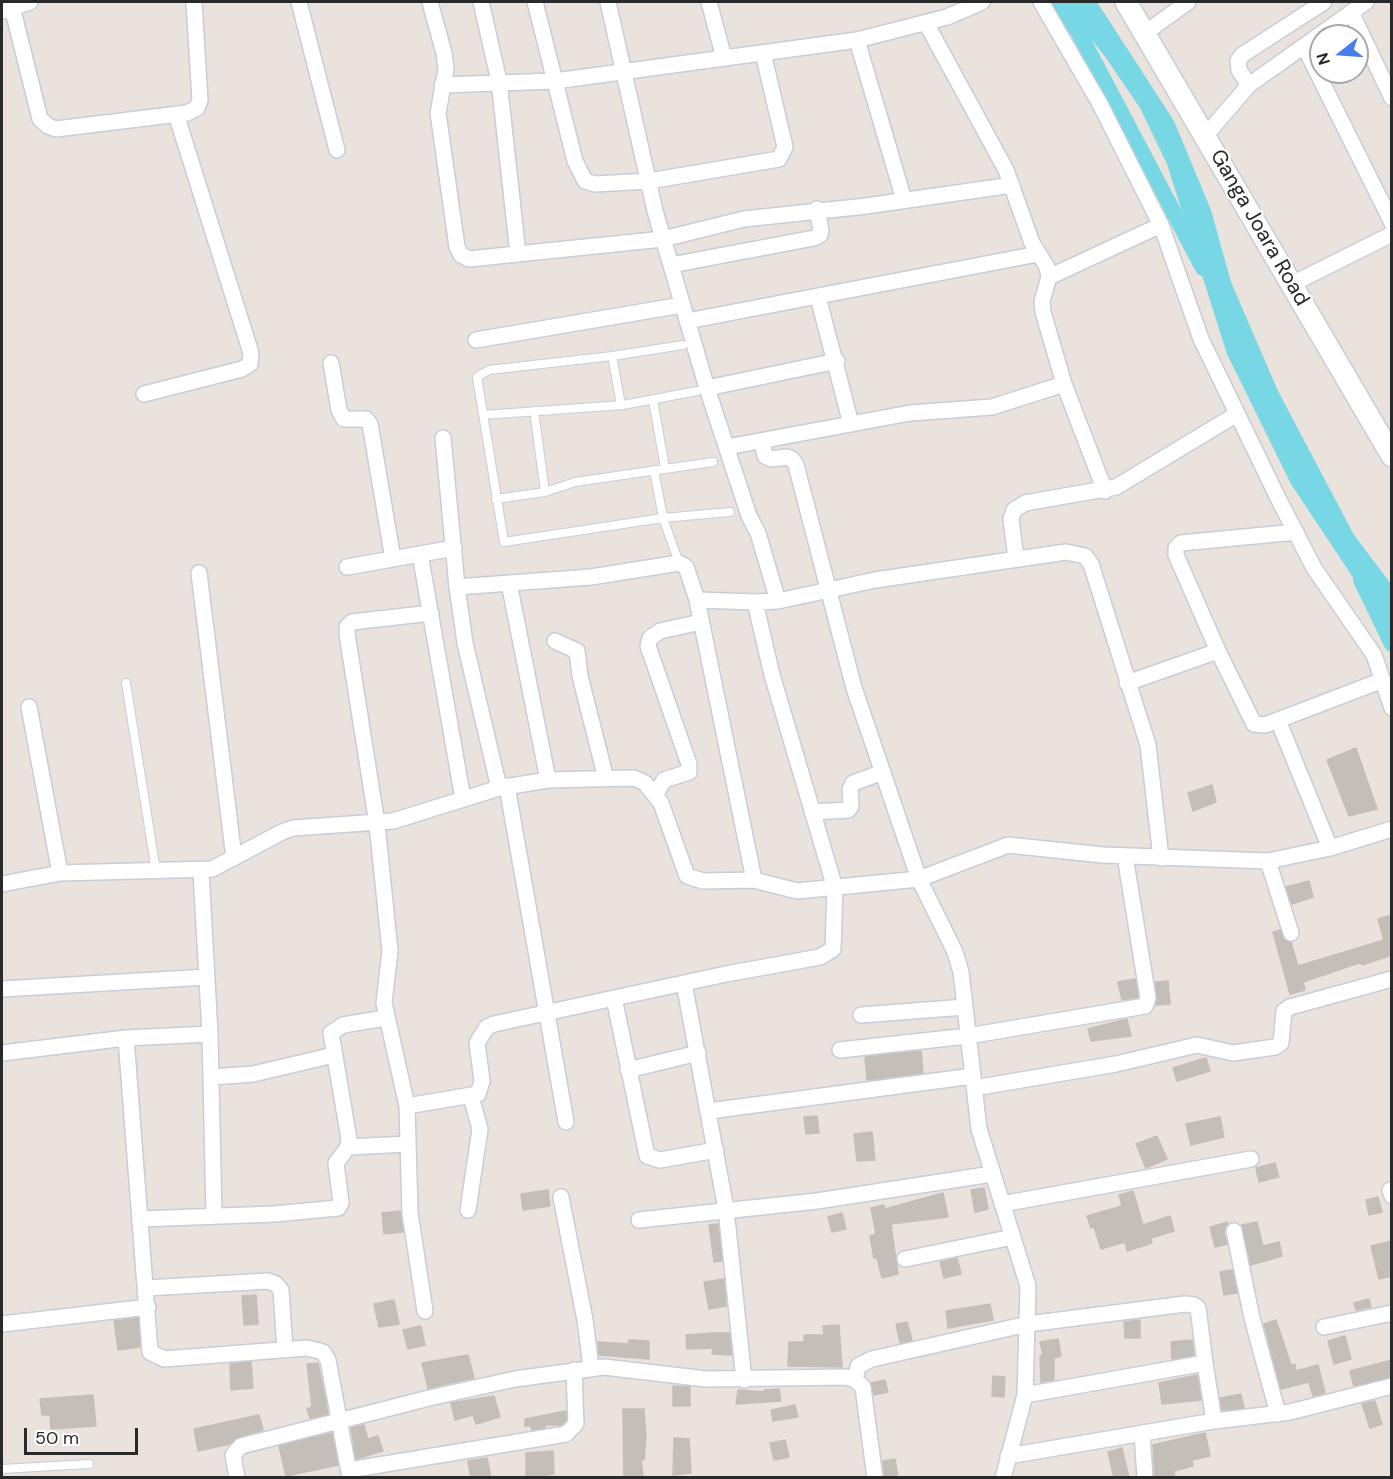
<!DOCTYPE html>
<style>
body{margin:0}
#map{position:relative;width:1393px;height:1479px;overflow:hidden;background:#eae2dc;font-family:"DM Sans",sans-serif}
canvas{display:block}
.frame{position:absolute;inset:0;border:3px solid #292929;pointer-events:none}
.north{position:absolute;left:1309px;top:24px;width:60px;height:60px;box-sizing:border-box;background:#fff;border:2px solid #a9a9a9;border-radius:50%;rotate:253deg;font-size:16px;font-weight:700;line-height:24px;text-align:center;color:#292929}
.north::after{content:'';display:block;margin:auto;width:21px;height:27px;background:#487eeb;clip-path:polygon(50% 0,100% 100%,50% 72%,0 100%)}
.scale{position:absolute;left:24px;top:1428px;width:114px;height:27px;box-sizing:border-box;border:3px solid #292929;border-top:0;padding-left:8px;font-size:18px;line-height:21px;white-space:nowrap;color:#292929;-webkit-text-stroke:4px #fff;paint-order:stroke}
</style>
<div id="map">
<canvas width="1393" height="1479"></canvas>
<div class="frame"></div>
<div class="north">N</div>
<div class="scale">50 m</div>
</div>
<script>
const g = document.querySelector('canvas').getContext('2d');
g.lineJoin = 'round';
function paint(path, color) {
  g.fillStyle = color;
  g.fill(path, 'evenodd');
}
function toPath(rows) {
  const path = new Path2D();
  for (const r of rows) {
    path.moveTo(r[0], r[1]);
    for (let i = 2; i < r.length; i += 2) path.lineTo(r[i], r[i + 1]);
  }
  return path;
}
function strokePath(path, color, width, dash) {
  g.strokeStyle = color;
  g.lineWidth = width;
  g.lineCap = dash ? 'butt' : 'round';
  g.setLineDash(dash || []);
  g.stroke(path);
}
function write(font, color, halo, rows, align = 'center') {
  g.font = font + ' "DM Sans",sans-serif';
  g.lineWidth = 4.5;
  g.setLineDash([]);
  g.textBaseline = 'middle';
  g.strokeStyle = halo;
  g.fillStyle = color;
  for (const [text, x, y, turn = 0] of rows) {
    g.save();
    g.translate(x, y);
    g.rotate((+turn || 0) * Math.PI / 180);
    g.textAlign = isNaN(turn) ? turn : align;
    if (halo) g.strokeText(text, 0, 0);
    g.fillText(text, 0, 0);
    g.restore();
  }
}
const water = toPath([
 [1062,2,1097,2,1174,121,1211,210,1231,282,1278,391,1354,535,1391,584,1391,628,1352,576,1291,484,1227,354,1167,164,1140,108,1106,58]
]);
const canal = toPath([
 [1058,2,1079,33,1203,268],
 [1361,580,1392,644]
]);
const building = toPath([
 [1356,748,1377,809,1349,816,1327,760,1356,748],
 [1212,785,1216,802,1193,811,1188,793,1212,785],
 [1309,881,1313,897,1292,904,1286,887,1309,881],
 [1392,915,1392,955,1362,965,1362,962,1303,982,1305,990,1290,994,1273,932,1280,930,1284,940,1291,942,1298,966,1384,940,1378,919,1392,915],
 [1135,979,1138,997,1122,1000,1118,982,1135,979],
 [1168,981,1170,1004,1156,1005,1155,982,1168,981],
 [1127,1019,1131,1036,1091,1041,1088,1029,1127,1019],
 [921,1051,923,1073,867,1080,865,1057,921,1051],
 [1206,1058,1210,1071,1177,1081,1173,1068,1206,1058],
 [817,1116,819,1133,806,1134,804,1117,817,1116],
 [1220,1117,1224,1137,1191,1145,1186,1124,1220,1117],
 [872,1132,875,1160,857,1161,854,1134,872,1132],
 [1157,1136,1167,1159,1146,1168,1136,1144,1157,1136],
 [1275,1163,1279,1177,1259,1182,1256,1168,1275,1163],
 [984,1188,988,1209,975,1212,971,1190,984,1188],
 [548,1190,550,1206,523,1210,521,1194,548,1190],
 [1133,1191,1143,1225,1170,1216,1174,1231,1151,1238,1152,1243,1127,1251,1125,1242,1101,1249,1094,1227,1091,1228,1087,1216,1122,1206,1119,1195,1133,1191],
 [943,1193,948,1217,891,1224,898,1274,882,1278,877,1258,874,1258,870,1236,876,1234,871,1208,884,1205,885,1209,943,1193],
 [1378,1197,1382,1212,1369,1215,1366,1200,1378,1197],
 [400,1211,403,1232,384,1234,382,1213,400,1211],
 [842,1213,846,1229,832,1232,828,1217,842,1213],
 [1228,1222,1224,1232,1227,1244,1215,1247,1210,1227,1228,1222],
 [1257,1222,1263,1246,1279,1242,1282,1256,1251,1265,1242,1225,1257,1222],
 [718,1224,722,1261,714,1262,709,1225,718,1224],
 [1392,1241,1392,1276,1379,1279,1371,1246,1392,1241],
 [957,1258,961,1274,944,1278,940,1262,957,1258],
 [1232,1270,1237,1293,1224,1295,1220,1272,1232,1270],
 [724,1279,726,1306,709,1309,704,1282,724,1279],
 [256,1295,258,1324,244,1325,242,1296,256,1295],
 [1369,1299,1371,1307,1356,1310,1354,1303,1369,1299],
 [394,1300,399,1324,379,1327,374,1304,394,1300],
 [990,1304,993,1320,948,1328,946,1311,990,1304],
 [138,1318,140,1347,118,1350,114,1321,138,1318],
 [1140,1320,1140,1338,1125,1338,1124,1322,1140,1320],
 [1276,1320,1291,1365,1295,1364,1296,1371,1318,1365,1325,1393,1313,1396,1309,1382,1281,1389,1264,1324,1276,1320],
 [907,1322,912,1340,900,1343,896,1324,907,1322],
 [839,1325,842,1367,788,1366,789,1342,804,1342,804,1335,824,1335,823,1326,839,1325],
 [421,1326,425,1345,408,1349,403,1330,421,1326],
 [713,1333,729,1333,732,1355,712,1354,713,1348,687,1349,686,1335,713,1333],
 [1345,1336,1351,1359,1334,1364,1328,1341,1345,1336],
 [1058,1339,1061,1356,1054,1358,1054,1380,1041,1382,1040,1356,1043,1355,1040,1342,1058,1339],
 [629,1340,649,1341,649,1359,599,1355,598,1342,629,1344,629,1340],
 [1192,1340,1194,1355,1172,1359,1171,1342,1192,1340],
 [468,1355,474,1378,428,1388,422,1363,468,1355],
 [1392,1360,1392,1377,1354,1386,1350,1371,1392,1360],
 [251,1362,253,1388,231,1390,230,1364,251,1362],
 [318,1363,328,1414,310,1418,307,1409,312,1407,307,1364,318,1363],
 [1197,1375,1201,1400,1162,1404,1159,1383,1197,1375],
 [993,1376,1005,1377,1004,1397,992,1396,993,1376],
 [885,1380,888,1392,874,1395,871,1383,885,1380],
 [673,1386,690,1387,690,1406,673,1406,673,1386],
 [779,1389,781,1401,736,1404,738,1390,764,1392,764,1390,779,1389],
 [1241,1394,1244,1408,1222,1410,1220,1398,1241,1394],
 [93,1395,96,1426,51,1429,50,1415,42,1415,40,1399,93,1395],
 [494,1396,500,1417,476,1424,473,1415,455,1420,451,1403,494,1396],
 [1375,1401,1382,1424,1370,1428,1362,1404,1375,1401],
 [795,1405,798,1417,773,1421,771,1410,795,1405],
 [623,1409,644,1409,646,1439,644,1460,641,1460,643,1476,624,1478,623,1409],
 [566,1411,566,1420,561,1425,545,1425,545,1428,532,1430,531,1426,525,1426,525,1419,566,1411],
 [259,1415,263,1430,239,1437,230,1444,198,1451,194,1429,259,1415],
 [364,1425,368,1439,378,1436,383,1451,356,1459,351,1428,364,1425],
 [332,1433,338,1465,286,1476,279,1446,332,1433],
 [1205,1433,1210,1456,1192,1460,1193,1466,1174,1471,1175,1478,1155,1478,1153,1445,1205,1433],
 [674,1438,689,1439,691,1473,673,1475,674,1438],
 [785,1440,789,1457,774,1460,770,1443,785,1440],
 [1122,1448,1129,1478,1114,1478,1108,1452,1122,1448],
 [553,1451,554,1474,526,1478,526,1453,553,1451],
 [487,1458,491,1478,471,1478,468,1461,487,1458],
 [895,1459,898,1478,885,1478,883,1461,895,1459]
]);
const service = toPath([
 [612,356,621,405],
 [653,400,665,468],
 [534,411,545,492],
 [483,415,623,405,697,391],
 [654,470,663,518,504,542,477,377,489,370,612,356,683,345],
 [496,499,545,492,575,482,713,462],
 [679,563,663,518,730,512],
 [126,683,156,871],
 [2,1469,89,1464]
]);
const minor = toPath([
 [299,2,337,150],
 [430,2,444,53,446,69,438,113,457,247,461,255,469,259,663,239,744,219,866,206,1012,185],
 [481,2,499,81,518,254],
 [535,2,575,161,585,181,595,184,649,181,779,159,785,147,763,53],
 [608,2,655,211,707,388,749,516,758,533,778,601],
 [709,2,724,58],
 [1041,2,1100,104,1161,225,1201,339,1279,500,1314,568,1374,655,1392,708],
 [12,7,40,119,48,126,56,129,187,113,197,108,200,100,194,2],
 [2,11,30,2],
 [1351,12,1392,98],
 [926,23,1006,170,1032,243,1047,267,1049,277,1042,301,1043,312,1064,384,1105,491],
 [1145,33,1188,2],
 [857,40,904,200],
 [1304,46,1392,223],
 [442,85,555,81,857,40,947,17,982,2],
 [1249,85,1239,70,1238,61,1242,55,1324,2],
 [1206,135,1249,85,1366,2],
 [671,265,814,238,820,235,821,230,817,209],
 [1049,277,1161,225],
 [1290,285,1392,234],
 [818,297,851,424],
 [687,321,1038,254],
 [476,340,682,305],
 [331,363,339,410,344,419,366,419,370,424,393,559],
 [707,388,837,361],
 [144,394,242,369,250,364,251,353,176,114],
 [443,438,457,587],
 [762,441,765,456,771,459,787,457,792,459,796,465,854,688,919,879,955,952,961,972,979,1129,1028,1286,1025,1395,1003,1478],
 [727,447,910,413,992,407,1064,384],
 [1296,532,1181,543,1176,548,1176,555,1218,651,1254,724,1265,725,1383,680],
 [420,554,463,799],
 [1016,559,1011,519,1014,510,1025,503,1116,487,1237,414],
 [347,567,454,548],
 [199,573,234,858],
 [509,583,548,780],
 [697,600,754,880],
 [755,602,778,601,875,580,1066,552,1085,556,1091,564,1148,745,1161,858],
 [555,641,577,651,580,676,606,779],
 [1127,683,1218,651],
 [29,707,60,873],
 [1278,720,1330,848],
 [507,786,566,1122],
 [656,794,664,780,689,772,689,764,648,646,650,638,660,631,701,622],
 [812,812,848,810,851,806,850,789,853,783,883,772],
 [1268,861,1291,933],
 [201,871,210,1034,214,1216],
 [2,884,60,873,212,869,282,832,293,828,393,821,499,788,548,780,634,778,645,783,661,803,687,876,703,881,754,880,797,891,919,879,1008,845,1103,855,1268,861,1330,848,1392,829],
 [684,983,726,1209,744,1380],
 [2,989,207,977],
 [614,998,647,1156,660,1160,716,1150],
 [861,1015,965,1007],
 [126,1038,150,1352,164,1359,307,1348,323,1352,328,1360,350,1478],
 [840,1050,968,1036,1145,1006,1148,998,1125,856],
 [2,1053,126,1038,210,1034],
 [628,1070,698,1053],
 [211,1077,253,1074,334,1055],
 [974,1088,1116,1064,1197,1045,1233,1053,1275,1047,1281,1043,1284,1011,1290,1007,1392,979],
 [407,1106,478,1094,482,1081,477,1043,487,1027,494,1024,726,974,820,957,833,949,835,888,772,675,755,602,697,600,686,567,679,563,591,577,457,587,465,643,499,788],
 [709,1111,973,1076],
 [348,1147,408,1144],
 [1390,1190,1392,1196],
 [561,1197,585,1320,591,1367],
 [1002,1204,1251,1159],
 [468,1210,480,1129,471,1097],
 [141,1219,274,1214,338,1208,341,1203,336,1163,348,1147,349,1139,331,1033,343,1025,385,1018],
 [639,1220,817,1201,992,1174],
 [1234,1231,1252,1318,1278,1414],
 [905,1259,1013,1237],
 [147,1288,268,1281,276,1284,281,1290,285,1350],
 [425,1311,410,1213,407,1106,384,1003,390,951,377,824,347,634,347,627,352,622,431,613],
 [2,1324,148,1307],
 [1324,1327,1392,1313],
 [855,1380,858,1366,872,1359,1028,1324,1185,1304,1194,1305,1198,1308,1205,1363],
 [1025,1395,1205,1363,1214,1421],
 [1142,1433,1145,1478],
 [1008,1456,1214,1421,1290,1412,1392,1386],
 [349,1470,566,1434,576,1424,574,1370],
 [237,1478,233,1455,241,1446,429,1398,515,1379,604,1367,706,1379,846,1377,855,1380,863,1387,864,1395,875,1478]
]);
const secondary = toPath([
 [1126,2,1392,456]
]);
const streetNames = [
 ["Ganga Joara Road",1259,228,60]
];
paint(water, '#77d7e5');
strokePath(canal, '#77d7e5', 16);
paint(building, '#c3beb8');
strokePath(building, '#c6beb6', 1.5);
strokePath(service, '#c8cdd6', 10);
strokePath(minor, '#c8cdd6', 18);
strokePath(secondary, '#c8cdd6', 24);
strokePath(service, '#fff', 8);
strokePath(minor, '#fff', 15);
strokePath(secondary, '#fff', 21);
write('21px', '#292929', '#fff', streetNames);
</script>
